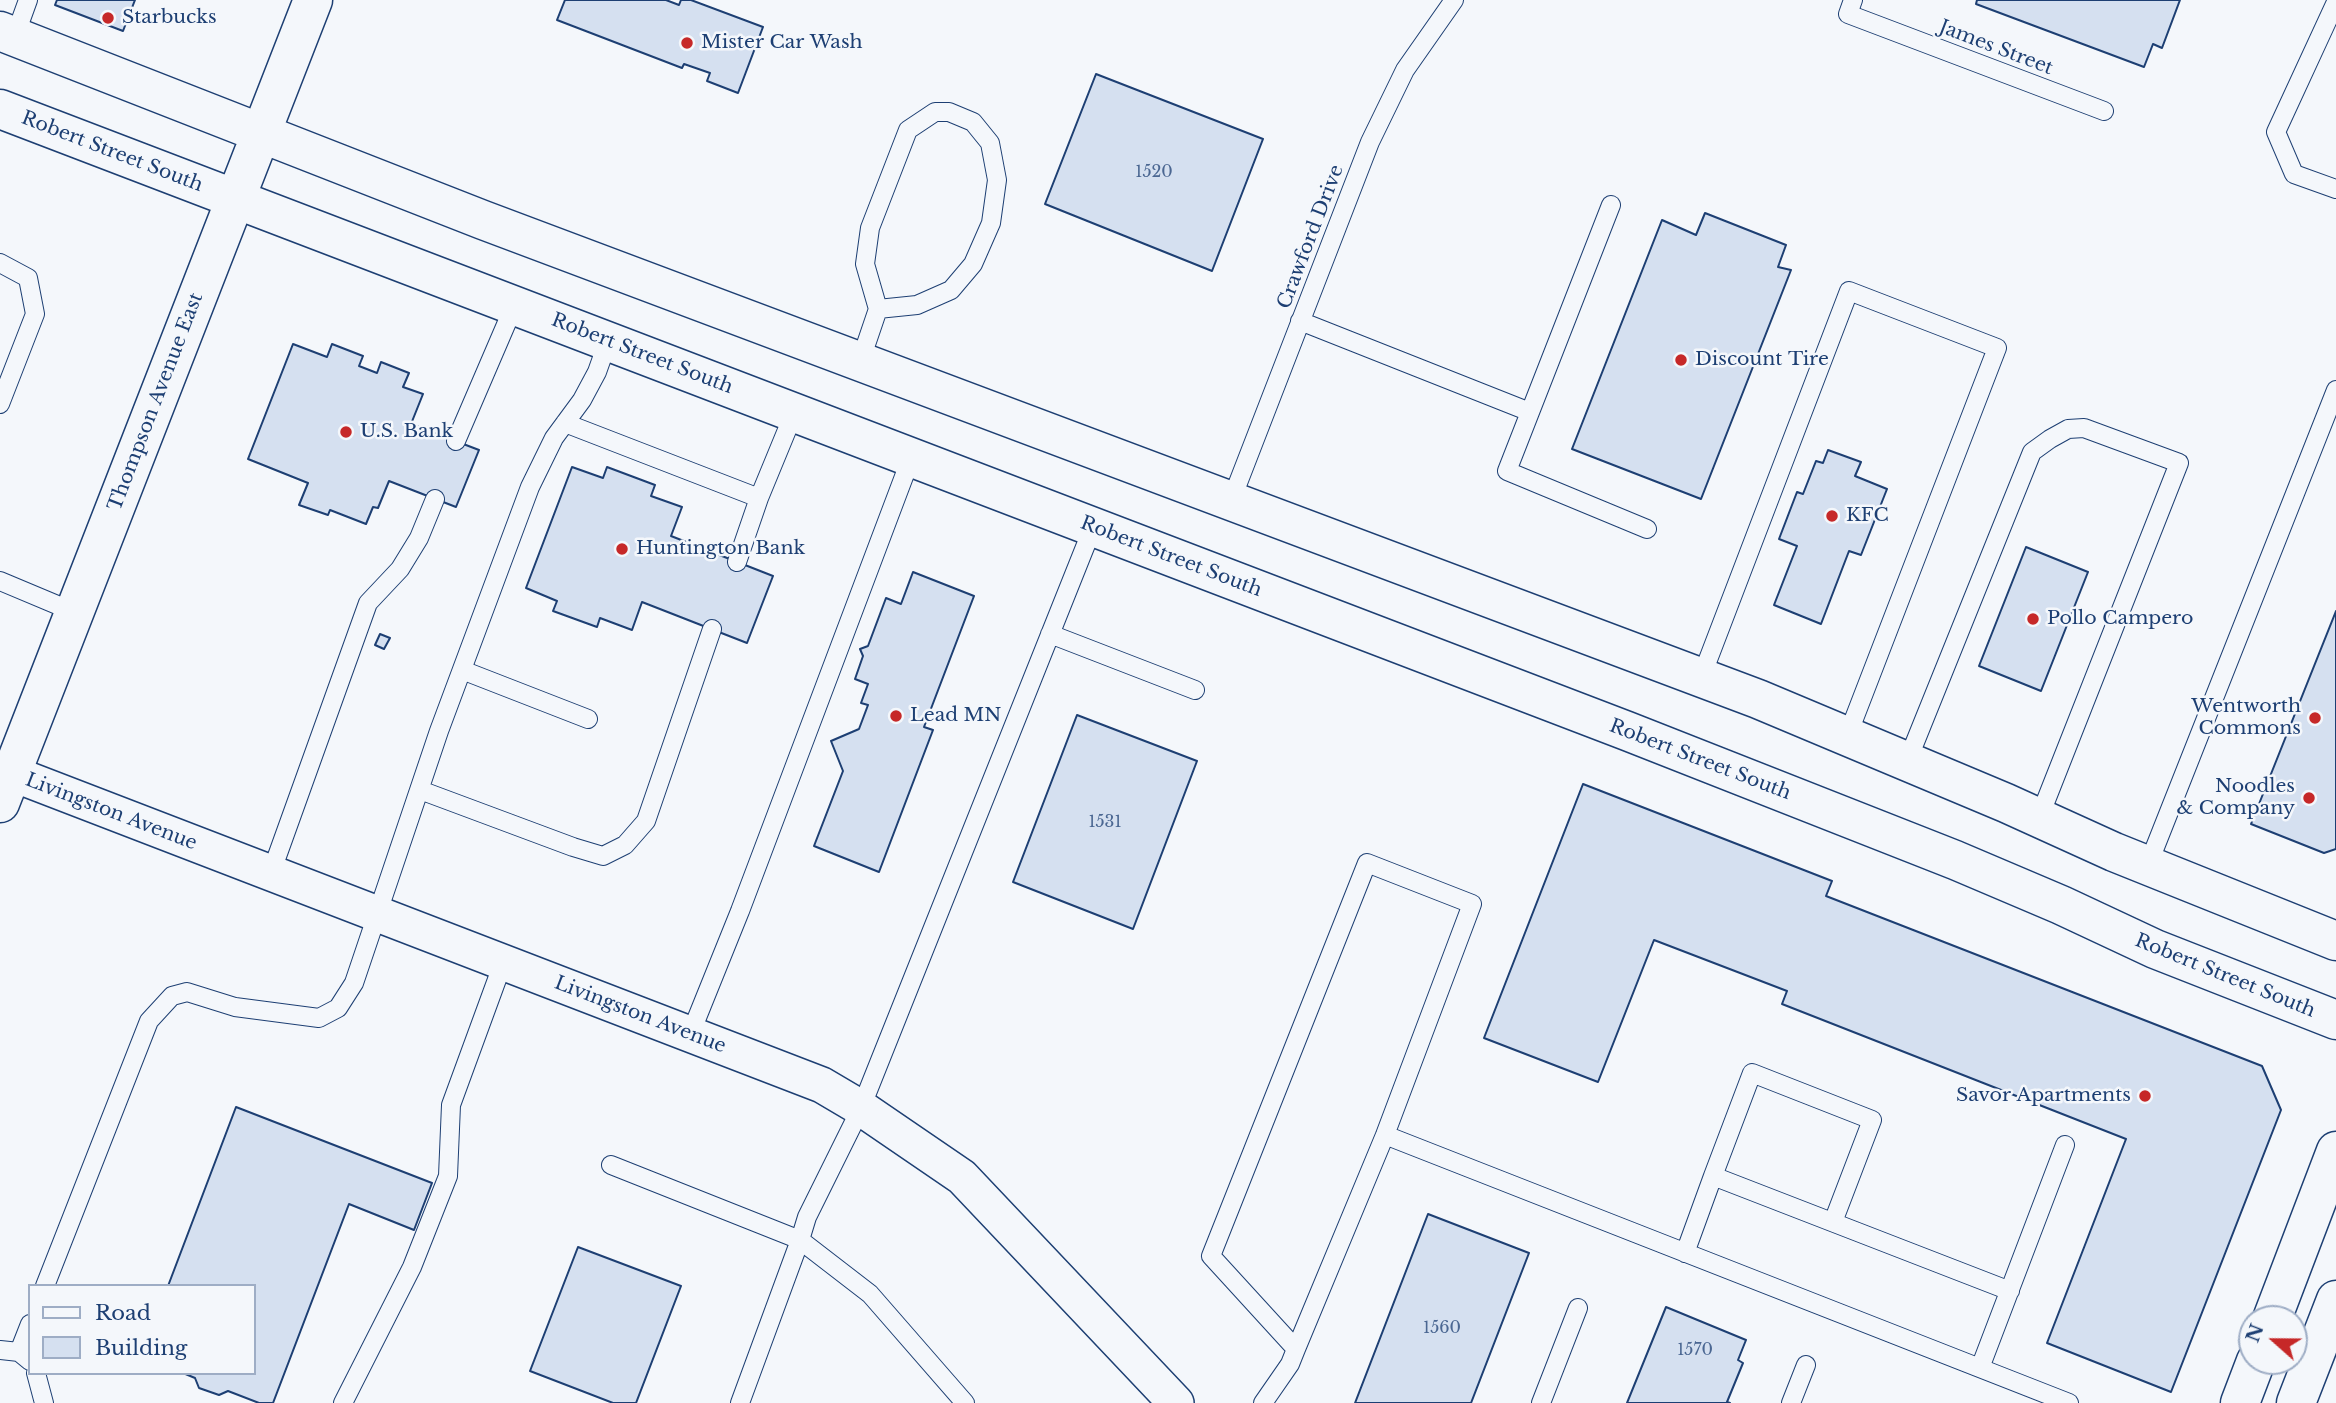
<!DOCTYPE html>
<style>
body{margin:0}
#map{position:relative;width:2336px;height:1403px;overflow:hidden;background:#f4f7fb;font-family:"Libre Baskerville",serif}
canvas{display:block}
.legend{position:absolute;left:28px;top:1284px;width:228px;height:91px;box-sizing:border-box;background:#f4f7fb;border:2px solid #9eadc5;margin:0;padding:9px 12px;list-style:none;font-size:21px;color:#1d3f73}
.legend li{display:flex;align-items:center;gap:14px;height:35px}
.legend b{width:35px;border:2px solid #9eadc5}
.north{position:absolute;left:2238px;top:1305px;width:70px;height:70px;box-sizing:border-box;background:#f4f7fb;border:2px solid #9eadc5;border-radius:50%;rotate:291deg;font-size:19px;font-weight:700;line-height:28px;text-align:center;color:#1d3f73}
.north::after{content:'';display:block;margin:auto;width:24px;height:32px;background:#c62828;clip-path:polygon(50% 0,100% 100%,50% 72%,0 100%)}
</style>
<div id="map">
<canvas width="2336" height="1403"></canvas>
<ul class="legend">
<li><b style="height:9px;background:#f4f7fb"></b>Road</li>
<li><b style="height:19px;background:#d5e0f0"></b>Building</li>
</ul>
<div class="north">N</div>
</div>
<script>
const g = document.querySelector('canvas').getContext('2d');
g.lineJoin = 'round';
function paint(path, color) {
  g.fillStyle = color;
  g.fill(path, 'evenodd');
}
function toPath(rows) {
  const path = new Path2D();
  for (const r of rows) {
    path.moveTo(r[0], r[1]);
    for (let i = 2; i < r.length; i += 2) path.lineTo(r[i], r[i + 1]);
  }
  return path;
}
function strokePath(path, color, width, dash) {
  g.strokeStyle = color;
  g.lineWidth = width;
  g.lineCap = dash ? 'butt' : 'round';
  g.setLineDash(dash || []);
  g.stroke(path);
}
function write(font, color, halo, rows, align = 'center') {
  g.font = font + ' "Libre Baskerville",serif';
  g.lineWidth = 5;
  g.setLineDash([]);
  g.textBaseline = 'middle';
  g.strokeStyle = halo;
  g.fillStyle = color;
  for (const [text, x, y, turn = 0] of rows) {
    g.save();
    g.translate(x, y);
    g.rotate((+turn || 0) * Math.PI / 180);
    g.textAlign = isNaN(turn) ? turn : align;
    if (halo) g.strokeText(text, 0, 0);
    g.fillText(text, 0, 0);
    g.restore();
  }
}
const building = toPath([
 [57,0,135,0,123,31,55,5,57,0],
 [565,0,666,0,679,5,681,0,691,0,763,27,738,93,707,81,710,73,684,64,682,68,557,20,565,0],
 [1977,0,2180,0,2162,48,2153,44,2144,67,1976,4,1977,0],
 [1096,74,1263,139,1212,271,1045,204,1096,74],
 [1705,213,1786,245,1778,267,1791,270,1701,499,1572,449,1662,220,1696,235,1705,213],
 [293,344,327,357,332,344,363,356,359,366,377,373,381,362,409,373,403,387,423,394,411,424,479,450,456,507,389,481,378,508,373,507,366,524,330,510,328,515,299,505,308,483,248,459,293,344],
 [1828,450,1861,462,1855,476,1887,489,1861,555,1849,551,1821,624,1774,605,1797,546,1779,539,1797,492,1803,494,1816,461,1823,463,1828,450],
 [572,467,603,478,607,467,655,485,651,496,682,507,671,536,773,576,747,643,642,602,632,630,600,618,597,627,553,611,557,601,526,588,572,467],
 [2026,547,2088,572,2041,691,1979,666,2026,547],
 [913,572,974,596,924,727,933,730,879,872,814,846,843,771,831,741,859,729,868,705,861,703,868,684,855,679,863,656,860,649,868,646,886,598,901,604,913,572],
 [2336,611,2336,849,2324,853,2251,824,2336,611],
 [380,634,390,638,384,649,375,645,380,634],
 [1077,715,1197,761,1133,929,1013,882,1077,715],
 [1583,784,1832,881,1826,896,2262,1066,2281,1110,2171,1392,2047,1343,2126,1139,1782,1004,1787,991,1654,940,1598,1082,1484,1038,1583,784],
 [236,1107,432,1183,414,1230,349,1204,273,1403,259,1403,228,1391,219,1395,199,1388,195,1378,183,1373,254,1373,254,1286,168,1286,236,1107],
 [1428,1214,1529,1253,1471,1403,1355,1403,1428,1214],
 [578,1247,681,1286,636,1403,613,1403,530,1371,578,1247],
 [1666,1307,1746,1340,1738,1360,1743,1363,1727,1402,1730,1403,1627,1403,1666,1307]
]);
const lane = toPath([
 [1853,0,1848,14,2104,111],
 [2336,2,2276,132,2294,174,2336,189],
 [15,36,28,0],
 [1611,205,1507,471,1647,529],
 [0,263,28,278,35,314,0,404],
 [1300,321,1530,412],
 [860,362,878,309,917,305,951,290,973,264,991,223,997,180,990,143,973,122,949,112,935,112,908,130,870,228,865,264,878,309],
 [565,423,759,498],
 [456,441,514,306],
 [1231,501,1370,142,1405,70,1454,0],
 [737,562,759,498,794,413],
 [0,581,74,612],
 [1050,634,1195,690],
 [462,670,588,719],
 [1701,678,1849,291,1997,348,1847,737],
 [1907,762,2032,452,2050,439,2068,429,2084,428,2179,463,2039,818],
 [420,790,573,847,603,856,625,845,646,821,712,629],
 [2148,865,2336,390],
 [271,873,368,603,400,569,419,538,435,499],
 [690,1035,740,911,911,458],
 [1385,1135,2069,1403],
 [611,1165,800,1240,740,1403],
 [1713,1176,1752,1073,1872,1120,1833,1222],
 [1685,1253,1713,1176,2010,1291],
 [45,1286,149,1021,172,996,187,992,235,1007,319,1018,338,1008,354,983,439,731,530,487,554,438,582,400,597,372,608,341],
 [0,1350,19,1352,30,1361],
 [19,1352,30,1324],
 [1980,1368,2065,1145],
 [36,1373,44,1403],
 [343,1403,412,1267,448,1176,451,1105,503,963],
 [965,1403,870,1294,800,1240,807,1217,861,1108,1093,527],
 [1263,1403,1290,1364,1296,1349,1385,1135,1472,904,1367,863,1211,1256,1296,1349],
 [1541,1403,1578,1308],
 [1791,1403,1806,1365]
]);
const street = toPath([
 [11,773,822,1085,861,1108,962,1177,1176,1403]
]);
const secondary = toPath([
 [0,31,483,220,1758,699,2006,803,2114,852,2336,941],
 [0,109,1627,731,1955,860,2061,905,2155,949,2336,1020],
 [0,803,313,0],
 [2272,1319,2336,1151],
 [2240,1403,2256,1361],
 [2296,1403,2336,1300]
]);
const markers = [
 [108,18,7,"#c62828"],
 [687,43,7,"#c62828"],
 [1681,360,7,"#c62828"],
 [346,432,7,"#c62828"],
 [1832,516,7,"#c62828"],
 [622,549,7,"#c62828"],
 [2033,619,7,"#c62828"],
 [896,716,7,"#c62828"],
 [2315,718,7,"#c62828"],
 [2309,798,7,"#c62828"],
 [2145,1096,7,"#c62828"]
];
const numberNames = [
 ["1520",1154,172],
 ["1531",1105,822],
 ["1560",1442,1328],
 ["1570",1695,1350]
];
const poiNames = [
 ["Starbucks",122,18],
 ["Mister Car Wash",701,43],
 ["Discount Tire",1695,360],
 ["U.S. Bank",360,432],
 ["KFC",1846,516],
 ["Huntington Bank",636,549],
 ["Pollo Campero",2047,619],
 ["Wentworth",2301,707,"right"],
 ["Commons",2301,729,"right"],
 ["Lead MN",910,716],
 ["Noodles",2295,787,"right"],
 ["& Company",2295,809,"right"],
 ["Savor Apartments",2131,1096,"right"]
];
const streetNames = [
 ["James Street",1996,48,21],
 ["Robert Street South",112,152,21],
 ["Crawford Drive",1311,237,-69],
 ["Robert Street South",642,354,21],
 ["Thompson Avenue East",156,402,-69],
 ["Robert Street South",1171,557,21],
 ["Robert Street South",1700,760,21],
 ["Livingston Avenue",111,812,21],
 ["Robert Street South",2225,976,22],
 ["Livingston Avenue",640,1015,21]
];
paint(building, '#d5e0f0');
strokePath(building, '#1d3f73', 2);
strokePath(lane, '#1d3f73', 20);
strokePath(street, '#1d3f73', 38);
strokePath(secondary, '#1d3f73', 41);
strokePath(lane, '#f4f7fb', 18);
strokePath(street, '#f4f7fb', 35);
strokePath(secondary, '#f4f7fb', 38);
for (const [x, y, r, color] of markers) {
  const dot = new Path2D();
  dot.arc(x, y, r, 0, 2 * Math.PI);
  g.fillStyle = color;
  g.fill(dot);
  strokePath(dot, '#f4f7fb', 2.5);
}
write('16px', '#4b6792', null, numberNames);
write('19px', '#1d3f73', '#f4f7fb', poiNames, 'left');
write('19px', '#1d3f73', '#f4f7fb', streetNames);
</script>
